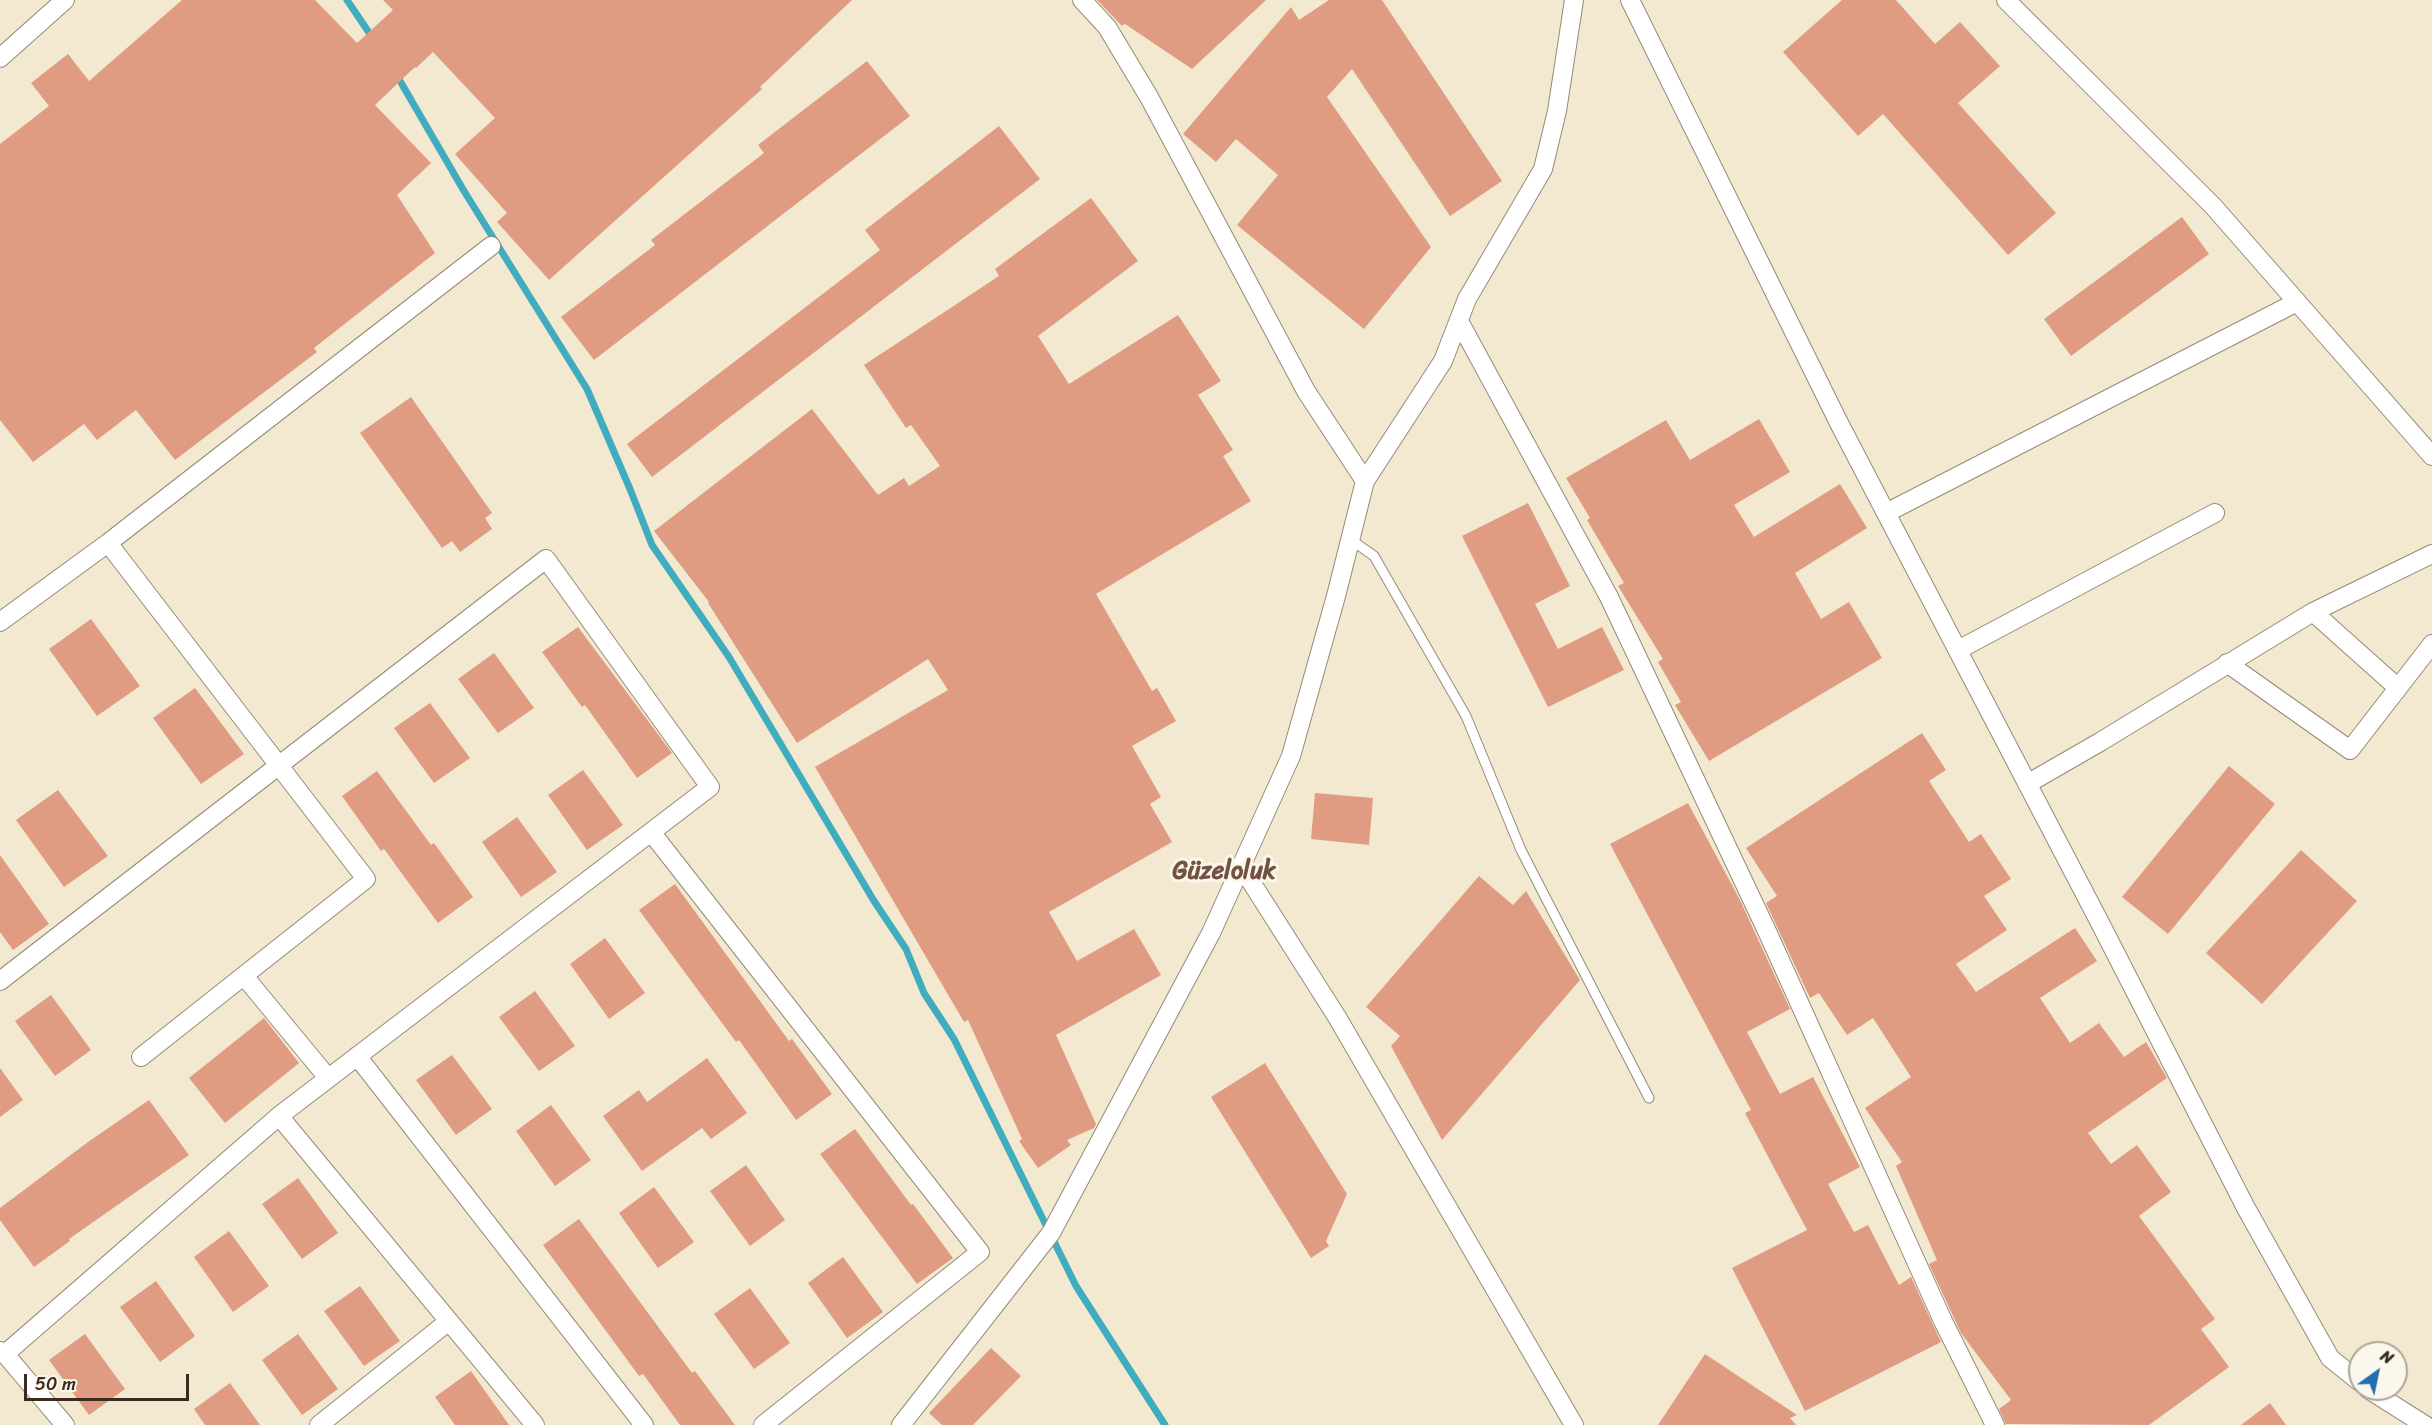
<!DOCTYPE html>
<meta charset="utf-8">
<style>
body{margin:0}
#map{position:relative;width:2432px;height:1425px;overflow:hidden;background:#f2e9d0;font-family:Sriracha,sans-serif}
canvas{display:block}
.north{position:absolute;left:2348px;top:1341px;width:60px;height:60px;box-sizing:border-box;background:#fbf7ec;border:2px solid #aea59a;border-radius:50%;rotate:33deg;font-size:16px;font-weight:700;line-height:24px;text-align:center;color:#3b2a1e}
.north::after{content:'';display:block;margin:auto;width:21px;height:27px;background:#1f6fb2;clip-path:polygon(50% 0,100% 100%,50% 72%,0 100%)}
.scale{position:absolute;left:24px;top:1374px;width:165px;height:27px;box-sizing:border-box;border:3px solid #3b2a1e;border-top:0;padding-left:8px;font-size:18px;line-height:21px;white-space:nowrap;color:#3b2a1e;-webkit-text-stroke:4px #fbf7ec;paint-order:stroke}
</style>
<div id="map">
<canvas width="2432" height="1425"></canvas>
<div class="north">N</div>
<div class="scale">50 m</div>
</div>
<script>
const g = document.querySelector('canvas').getContext('2d');
g.lineJoin = 'round';
function toPath(rows) {
  const path = new Path2D();
  for (const r of rows) {
    path.moveTo(r[0], r[1]);
    for (let i = 2; i < r.length; i += 2) path.lineTo(r[i], r[i + 1]);
  }
  return path;
}
function strokePath(path, color, width, dash) {
  g.strokeStyle = color;
  g.lineWidth = width;
  g.lineCap = dash ? 'butt' : 'round';
  g.setLineDash(dash || []);
  g.stroke(path);
}
function paint(path, color) {
  g.fillStyle = color;
  g.fill(path, 'evenodd');
}
function write(font, color, halo, rows, align = 'center') {
  g.font = font + ' Sriracha,sans-serif';
  g.lineWidth = 6;
  g.setLineDash([]);
  g.textBaseline = 'middle';
  g.strokeStyle = halo;
  g.fillStyle = color;
  for (const [text, x, y, turn = 0] of rows) {
    g.save();
    g.translate(x, y);
    g.rotate((+turn || 0) * Math.PI / 180);
    g.textAlign = isNaN(turn) ? turn : align;
    if (halo) g.strokeText(text, 0, 0);
    g.fillText(text, 0, 0);
    g.restore();
  }
}
const stream = toPath([
 [347,0,374,40],
 [396,74,464,191,587,389,630,489,652,545,729,657,874,901,906,949,924,993,954,1039,1076,1286,1165,1425]
]);
const building = toPath([
 [182,0,315,0,357,43,393,10,383,0,852,0,760,87,762,89,549,280,497,222,507,213,455,154,495,118,433,52,416,68,415,67,375,105,431,163,397,195,435,253,314,348,317,352,175,460,136,410,97,440,84,424,33,462,0,420,0,144,49,106,31,83,68,54,89,81],
 [1097,0,1266,0,1192,69,1125,24,1122,26],
 [1329,0,1382,0,1502,181,1450,216,1352,69,1327,97,1431,247,1364,329,1237,225,1278,175,1236,139,1216,162,1183,134,1291,7,1299,20],
 [1842,0,1896,0,1935,44,1960,22,2000,66,1958,103,2056,213,2008,255,1883,114,1858,136,1783,52],
 [867,61,910,116,594,360,561,317,655,245,651,240,764,153,758,145],
 [999,126,1040,179,652,477,627,444,880,250,865,230],
 [1091,198,1138,261,1038,336,1069,384,1178,315,1221,381,1198,395,1233,450,1223,456,1251,501,1096,594,1152,691,1157,688,1176,721,1132,746,1161,797,1150,804,1172,842,1049,912,1077,961,1134,929,1161,975,1056,1035,1096,1124,1094,1128,1067,1140,1071,1145,1038,1168,1019,1141,1022,1139,968,1020,964,1022,815,767,948,690,928,659,797,743,708,603,709,602,654,531,812,409,878,495,904,478,909,486,940,466,911,425,906,428,864,365,999,276,995,269],
 [2182,217,2209,254,2071,356,2044,319],
 [411,397,492,513,485,518,492,529,460,552,452,541,442,548,360,433],
 [1759,419,1790,472,1734,505,1754,537,1840,484,1867,528,1795,573,1821,619,1849,602,1882,658,1709,761,1675,705,1681,702,1658,662,1663,659,1618,586,1624,583,1587,520,1590,518,1566,478,1666,420,1690,460],
 [1528,503,1570,586,1535,604,1558,649,1602,627,1624,670,1548,707,1462,536],
 [91,619,140,686,97,716,49,649],
 [578,627,672,753,637,778,585,705,582,707,542,652],
 [494,653,534,708,498,733,458,679],
 [195,688,244,754,201,784,153,718],
 [430,703,470,758,434,783,394,728],
 [1922,733,1946,770,1929,781,1969,842,1981,834,2011,879,1984,896,2007,930,1956,964,1976,992,2075,928,2097,961,2040,998,2070,1043,2099,1023,2124,1057,2146,1042,2167,1078,2088,1133,2111,1164,2137,1145,2171,1192,2139,1216,2215,1319,2201,1329,2229,1367,2149,1425,2006,1424,1999,1409,2011,1400,1961,1333,1929,1264,1937,1260,1896,1166,1902,1162,1865,1108,1911,1077,1873,1018,1847,1035,1819,993,1810,998,1766,903,1777,896,1746,848],
 [2229,766,2275,804,2168,934,2122,897],
 [583,770,623,825,587,850,548,795],
 [377,771,431,845,434,843,473,897,438,923,384,849,381,851,342,796],
 [58,790,108,856,64,887,16,820],
 [1315,793,1373,798,1369,845,1311,839],
 [1688,803,1740,900,1790,1009,1747,1032,1780,1094,1813,1077,1860,1167,1828,1184,1854,1232,1868,1225,1899,1285,1911,1277,1941,1342,1805,1411,1732,1268,1807,1230,1745,1113,1751,1110,1610,844],
 [517,817,557,872,521,897,482,842],
 [2301,850,2357,901,2262,1004,2206,953],
 [0,855,49,924,13,950,0,932],
 [1479,876,1513,905,1526,891,1580,980,1442,1140,1391,1046,1400,1036,1366,1007],
 [675,884,789,1041,792,1039,832,1094,796,1120,739,1040,736,1042,639,910],
 [605,938,645,993,609,1019,570,964],
 [535,991,575,1046,539,1071,499,1017],
 [51,995,91,1050,55,1076,15,1021],
 [264,1018,299,1063,225,1123,189,1078],
 [452,1055,492,1109,456,1135,416,1080],
 [707,1058,747,1113,711,1139,702,1128,642,1171,603,1116,639,1090,647,1102],
 [1265,1063,1347,1194,1326,1241,1329,1246,1311,1258,1211,1097],
 [0,1068,23,1100,0,1117],
 [149,1100,189,1155,69,1239,70,1241,34,1267,0,1220,0,1208,88,1142],
 [551,1105,591,1160,555,1186,516,1131],
 [855,1129,911,1205,913,1204,953,1258,917,1284,820,1154],
 [746,1165,785,1220,750,1246,710,1191],
 [298,1178,338,1233,302,1259,262,1204],
 [654,1187,694,1242,658,1268,619,1213],
 [579,1219,692,1373,695,1371,735,1425,680,1425,643,1374,639,1376,543,1245],
 [229,1231,269,1286,233,1312,194,1257],
 [843,1257,883,1312,847,1338,808,1283],
 [156,1281,195,1336,160,1362,120,1307],
 [360,1286,400,1341,364,1366,324,1311],
 [750,1288,790,1343,754,1369,714,1314],
 [85,1334,125,1389,89,1415,49,1360],
 [298,1334,338,1389,302,1415,262,1360],
 [991,1348,1021,1376,973,1425,942,1425,929,1413],
 [1705,1354,1797,1415,1790,1418,1796,1425,1658,1425],
 [471,1371,509,1425,455,1425,435,1397],
 [230,1383,260,1425,205,1425,194,1409],
 [2270,1403,2286,1425,2241,1425]
]);
const lane = toPath([
 [1350,539,1374,556,1466,716,1521,850,1649,1098]
]);
const street = toPath([
 [1082,0,1107,27,1149,97,1306,391,1365,481],
 [1630,0,1840,425,2098,919,2246,1208,2330,1358,2360,1382],
 [2006,0,2213,206,2432,456],
 [0,58,65,0],
 [1459,321,1609,597,1766,929,1943,1321,1995,1425],
 [1886,513,2297,302],
 [108,543,366,879,141,1057],
 [2313,612,2398,688],
 [0,622,108,543,491,246],
 [1958,650,2215,513],
 [2227,663,2350,750,2432,644],
 [2027,784,2100,742,2313,612,2432,554],
 [651,832,980,1252,763,1425],
 [1241,866,1337,1017,1574,1425],
 [244,976,328,1078],
 [0,981,546,559,710,787,279,1116,5,1354],
 [357,1056,644,1425],
 [279,1116,535,1425],
 [0,1351,5,1354,65,1425],
 [2368,1389,2425,1425],
 [319,1425,449,1321],
 [901,1425,1051,1233,1211,933,1291,756,1336,596,1365,481,1443,361,1467,299,1543,169,1557,111,1574,0]
]);
const districtNames = [
 ["Güzeloluk",1224,872]
];
strokePath(stream, '#40acbf', 7);
paint(building, '#df9c83');
strokePath(lane, '#968a77', 11);
strokePath(street, '#968a77', 20);
strokePath(lane, '#fff', 9);
strokePath(street, '#fff', 18);
write('bold 24px', '#745241', '#fbf7ec', districtNames);
</script>
